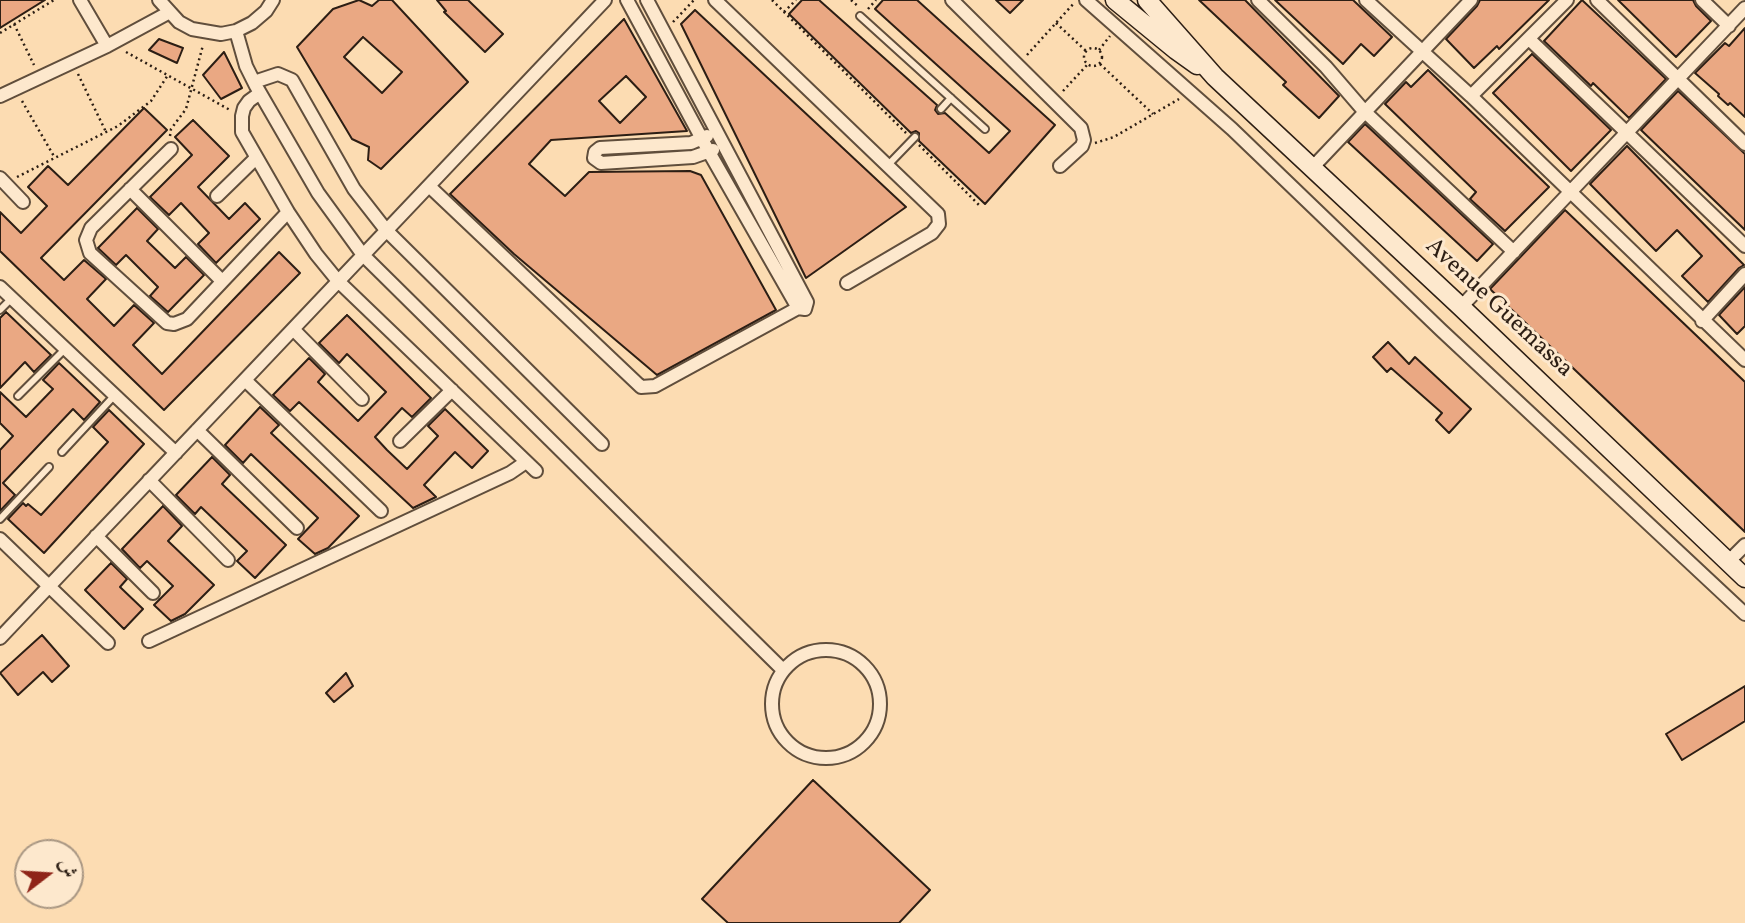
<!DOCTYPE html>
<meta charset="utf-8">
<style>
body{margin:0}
#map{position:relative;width:1745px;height:923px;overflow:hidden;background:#fcdcb2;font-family:Vollkorn,Amiri,serif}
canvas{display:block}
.north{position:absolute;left:14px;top:839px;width:70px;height:70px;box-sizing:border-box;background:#fde8cd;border:2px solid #a99783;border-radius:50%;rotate:73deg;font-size:19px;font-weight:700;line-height:28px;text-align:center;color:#2c1e14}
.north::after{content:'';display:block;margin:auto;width:24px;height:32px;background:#8f2418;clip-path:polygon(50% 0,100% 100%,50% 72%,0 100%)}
</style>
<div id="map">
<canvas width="1745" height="923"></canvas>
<div class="north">ش</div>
</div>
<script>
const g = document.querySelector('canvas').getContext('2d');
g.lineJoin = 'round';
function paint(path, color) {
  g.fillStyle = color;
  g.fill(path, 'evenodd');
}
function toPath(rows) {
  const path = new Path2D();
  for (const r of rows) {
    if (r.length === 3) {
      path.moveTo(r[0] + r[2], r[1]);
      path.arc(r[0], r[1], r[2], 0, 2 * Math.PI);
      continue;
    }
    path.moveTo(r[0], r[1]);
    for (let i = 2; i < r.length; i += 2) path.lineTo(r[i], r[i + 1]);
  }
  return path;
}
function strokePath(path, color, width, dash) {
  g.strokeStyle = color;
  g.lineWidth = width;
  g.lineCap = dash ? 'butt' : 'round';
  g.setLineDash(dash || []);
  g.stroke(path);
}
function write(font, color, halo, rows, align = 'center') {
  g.font = font + ' Vollkorn,serif';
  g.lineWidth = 6;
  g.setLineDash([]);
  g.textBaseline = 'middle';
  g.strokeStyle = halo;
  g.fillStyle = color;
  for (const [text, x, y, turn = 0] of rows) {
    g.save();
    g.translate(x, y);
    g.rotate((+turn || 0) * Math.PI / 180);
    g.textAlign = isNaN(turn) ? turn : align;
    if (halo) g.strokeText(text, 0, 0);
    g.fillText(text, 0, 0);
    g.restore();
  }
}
const building = toPath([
 [0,0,45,0,0,28,0,0],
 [359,0,372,6,379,0,392,0,468,82,381,169,368,160,369,147,352,139,297,47,333,9,359,0],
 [363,37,402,72,382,93,344,57,363,37],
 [437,0,468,0,503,34,485,52,444,12,446,11,437,0],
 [802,0,819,0,937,105,935,110,938,114,945,113,989,153,1010,131,875,9,883,0,917,0,1055,125,985,204,919,141,919,133,916,131,911,133,789,14,802,0],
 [996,0,1023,0,1010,13,996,0],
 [1199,0,1245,0,1339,96,1319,118,1283,85,1286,82,1268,65,1199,0],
 [1275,0,1353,0,1392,37,1374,56,1361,44,1343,64,1275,0],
 [1480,0,1549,0,1499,49,1497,46,1474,68,1446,39,1477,6,1480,0],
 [1582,0,1666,79,1629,118,1593,83,1591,86,1544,41,1582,0],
 [1618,0,1693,0,1696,6,1711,21,1676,57,1618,0],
 [695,10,906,207,806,278,681,24,695,10],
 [624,19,687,131,551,140,529,164,565,196,589,172,690,171,701,175,776,310,657,375,514,254,450,194,624,19],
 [626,76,646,97,620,123,599,101,626,76],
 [1745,28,1745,117,1730,103,1728,105,1718,96,1719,94,1695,73,1725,43,1729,46,1745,28],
 [159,39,183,48,177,63,149,50,159,39],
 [224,52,242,88,221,99,203,75,224,52],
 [1532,54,1611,130,1571,171,1493,93,1532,54],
 [1428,70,1549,187,1505,231,1470,199,1476,192,1385,104,1406,82,1411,87,1428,70],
 [1678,91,1745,154,1745,230,1641,130,1678,91],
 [144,108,167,130,41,258,64,280,84,260,106,279,87,299,114,326,134,305,154,323,133,345,162,374,279,252,300,273,164,410,0,251,0,212,21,233,47,206,28,187,48,166,68,185,144,108],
 [193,120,229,156,198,187,229,219,245,203,260,219,216,263,198,244,209,233,181,203,169,215,150,197,192,155,175,137,193,120],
 [1365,124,1493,244,1477,261,1348,142,1365,124],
 [1627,146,1744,265,1739,268,1708,302,1682,276,1702,256,1677,230,1656,251,1590,184,1627,146],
 [137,208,158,229,147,241,175,268,186,257,204,275,168,312,150,296,158,287,126,255,116,265,98,248,137,208],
 [1565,210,1745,382,1745,532,1490,289,1565,210],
 [1745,287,1745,326,1737,334,1719,315,1745,287],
 [6,312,51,355,34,372,25,362,0,388,0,318,6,312],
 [347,315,431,398,412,417,402,408,375,437,387,450,407,469,438,436,428,426,445,409,488,451,472,468,455,452,424,485,436,497,413,508,299,402,290,411,273,395,309,358,325,374,318,382,358,421,386,392,347,354,339,363,319,343,347,315],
 [1388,342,1409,364,1415,357,1471,409,1449,433,1436,420,1442,413,1391,368,1387,372,1373,357,1388,342],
 [59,363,100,402,84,420,73,409,3,483,15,495,0,511,0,450,13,436,0,423,0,392,26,417,53,389,43,380,59,363],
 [260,407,279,425,271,433,359,516,328,548,315,554,298,539,318,518,251,454,243,463,225,445,260,407],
 [109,410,144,444,44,553,8,519,23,503,26,506,28,504,41,515,108,442,93,427,109,410],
 [212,457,230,475,222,484,286,545,255,578,237,561,247,551,201,507,195,514,176,495,212,457],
 [163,506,182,526,168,541,214,585,185,614,171,621,154,605,173,586,147,561,140,568,122,549,163,506],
 [111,563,127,579,120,587,143,609,124,629,85,590,111,563],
 [42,635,69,666,52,682,43,672,18,695,0,673,42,635],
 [346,673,353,686,334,702,326,693,346,673],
 [1745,686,1745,721,1682,760,1666,734,1745,686],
 [813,780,930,890,899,923,728,923,702,899,813,780]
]);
const path = toPath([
 [772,0,906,133],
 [851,0,859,7],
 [868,9,876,0],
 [784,12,796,0],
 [673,22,694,0],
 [1056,23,1086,51],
 [14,24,34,65],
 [0,33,54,0],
 [1093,57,9],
 [1099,50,1110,36],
 [126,52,230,110],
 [1027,55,1075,2],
 [1100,64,1153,114],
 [78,74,106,132],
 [1063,91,1087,65],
 [22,101,55,158],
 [170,136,171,129,186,109,203,45],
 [1095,143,1114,137,1179,99],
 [919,145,980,206],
 [17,177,118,126,151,101,168,75]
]);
const lane = toPath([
 [860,16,985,129],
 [941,109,951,98],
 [888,165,915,137],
 [0,310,11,299],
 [18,396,65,349],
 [62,452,114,396],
 [0,519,49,467]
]);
const street = toPath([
 [80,0,107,46],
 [159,0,179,22,192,29,221,34,236,31,252,23,266,11,273,0],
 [627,0,709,152,798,308,805,309,807,302,647,0],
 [715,0,938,214,939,224,932,233,847,283],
 [952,0,1081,128,1084,140,1082,146,1060,166],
 [1086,0,1232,129,1441,330,1745,614],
 [1258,0,1326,67,1364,111,1514,252],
 [1366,0,1471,96,1745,360],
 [1597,0,1745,144],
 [1702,0,1729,26],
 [236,31,246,66,256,86,318,193,363,255,783,670],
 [1529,39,1745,246],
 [254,82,278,74,292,80,354,189,386,230,602,444],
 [260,93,249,101,244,108,242,116,242,132,288,212,316,254,338,281,536,471],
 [0,96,107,46,168,13],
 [1471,96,1567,0],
 [707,136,691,143,600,148,595,152,594,158,601,163,693,157,713,150],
 [171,149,91,228,86,240,90,253,167,323,174,324,187,319,288,212],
 [1312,168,1471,0],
 [0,178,23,202],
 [429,186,641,387,655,386,798,308],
 [130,189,222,281],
 [217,196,256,158],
 [0,287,176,453],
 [1461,307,1745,8],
 [1702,321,1745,274],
 [293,329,362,399],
 [245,380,381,511],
 [197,430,297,528],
 [400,441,452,390],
 [149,480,228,560],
 [96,536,153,593],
 [0,539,108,643],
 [1728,562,1745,545],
 [0,638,605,0],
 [149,641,510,473,526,462],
 [826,704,54]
]);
const secondary = toPath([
 [1115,0,1176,50,1197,65],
 [1147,0,1215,77,1461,307,1745,578]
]);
const streetNames = [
 ["Avenue Guemassa",1498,309,43]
];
paint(building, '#eaa883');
strokePath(building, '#2c1e14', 2);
strokePath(lane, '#604e3c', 10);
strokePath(street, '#604e3c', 16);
strokePath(secondary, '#2c1e14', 21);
strokePath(path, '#2c1e14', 2.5, [2, 3.5]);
strokePath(lane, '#fde8cd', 6);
strokePath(street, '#fde8cd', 12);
strokePath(secondary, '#fde8cd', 18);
write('24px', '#2c1e14', '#fde8cd', streetNames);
</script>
